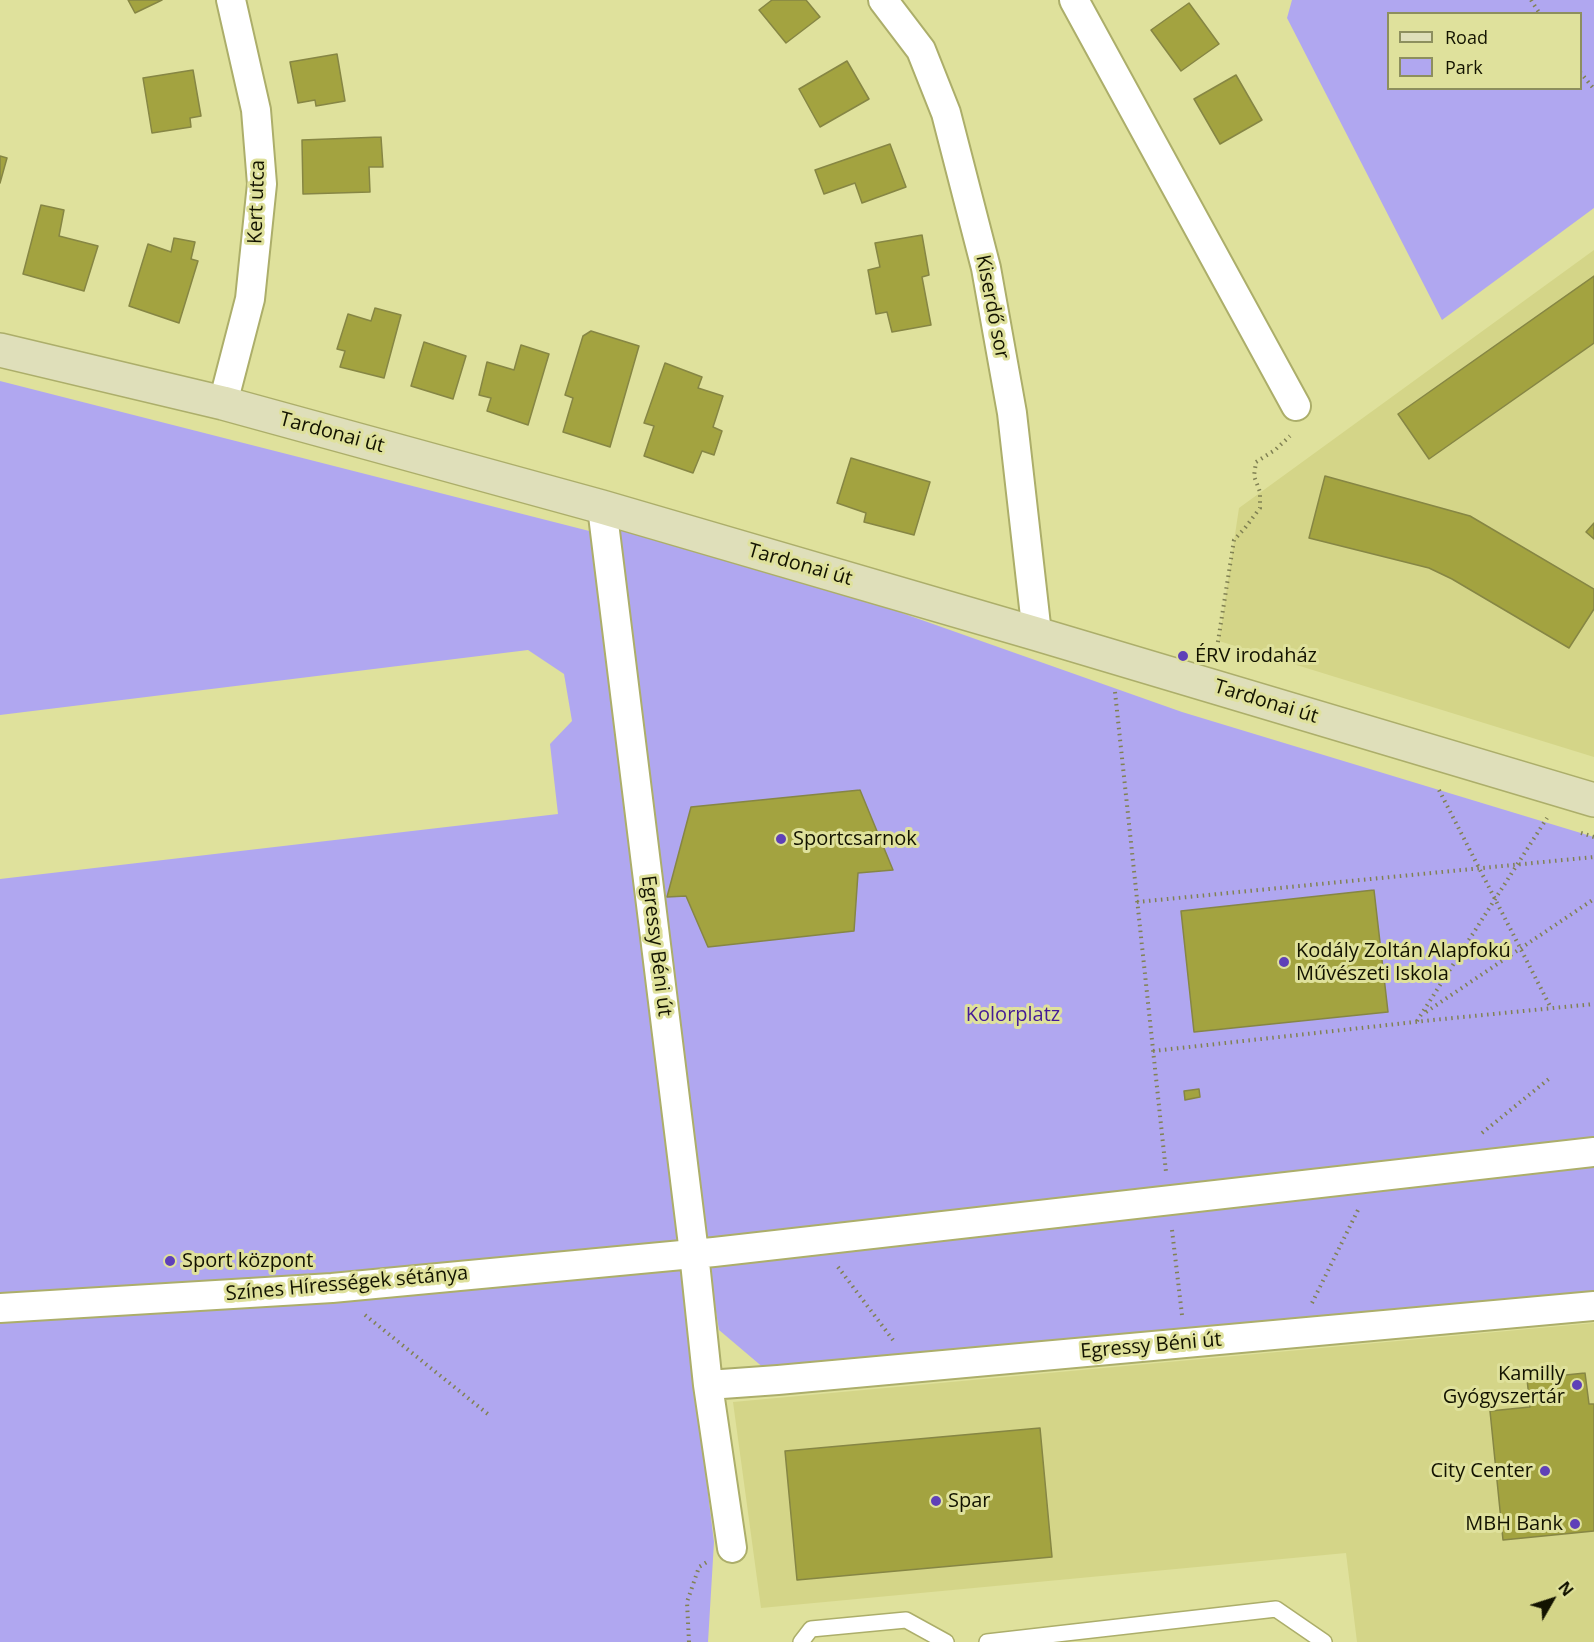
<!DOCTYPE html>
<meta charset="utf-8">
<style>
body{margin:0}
#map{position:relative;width:1594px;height:1642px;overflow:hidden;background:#dfe19c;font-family:"Open Sans",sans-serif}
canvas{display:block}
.legend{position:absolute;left:1387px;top:12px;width:195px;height:78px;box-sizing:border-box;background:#dfe19c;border:2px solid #8d8f5e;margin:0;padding:8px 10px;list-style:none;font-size:18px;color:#131300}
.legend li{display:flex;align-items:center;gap:12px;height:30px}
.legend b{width:30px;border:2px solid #8d8f5e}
.north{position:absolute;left:1522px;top:1570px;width:60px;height:60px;-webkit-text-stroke:4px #dfe19c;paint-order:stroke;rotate:51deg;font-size:16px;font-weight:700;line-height:24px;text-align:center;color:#131300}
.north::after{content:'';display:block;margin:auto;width:21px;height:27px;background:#131300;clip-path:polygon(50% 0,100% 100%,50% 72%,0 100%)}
</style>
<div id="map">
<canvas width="1594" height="1642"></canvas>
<ul class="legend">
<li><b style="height:8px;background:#dfdfba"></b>Road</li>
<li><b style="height:16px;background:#b0a7f0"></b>Park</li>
</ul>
<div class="north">N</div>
</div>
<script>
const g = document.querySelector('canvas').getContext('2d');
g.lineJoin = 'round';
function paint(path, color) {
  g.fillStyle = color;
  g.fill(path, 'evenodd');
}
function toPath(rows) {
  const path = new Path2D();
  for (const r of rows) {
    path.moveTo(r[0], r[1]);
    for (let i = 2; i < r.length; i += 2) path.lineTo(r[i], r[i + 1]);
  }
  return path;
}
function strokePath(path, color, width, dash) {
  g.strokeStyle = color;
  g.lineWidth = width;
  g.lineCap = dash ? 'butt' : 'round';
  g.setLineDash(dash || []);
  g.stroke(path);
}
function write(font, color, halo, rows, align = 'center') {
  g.font = font + ' "Open Sans",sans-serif';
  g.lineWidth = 6;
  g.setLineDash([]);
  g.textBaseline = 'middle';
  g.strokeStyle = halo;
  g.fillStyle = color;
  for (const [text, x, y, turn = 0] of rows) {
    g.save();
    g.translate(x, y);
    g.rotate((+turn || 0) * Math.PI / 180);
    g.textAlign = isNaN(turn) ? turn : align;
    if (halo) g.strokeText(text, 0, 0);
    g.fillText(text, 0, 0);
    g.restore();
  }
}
const built = toPath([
 [1594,250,1594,757,1219,641,1239,508],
 [1594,1323,1594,1642,1357,1642,1346,1553,761,1608,733,1402]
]);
const green = toPath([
 [1292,0,1594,0,1594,208,1442,320,1287,18],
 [1388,14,1580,14,1580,88,1388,88],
 [0,381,605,535,602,507,1182,712,1594,837,1594,1305,778,1380,719,1330,656,950,605,541,600,606,714,1542,708,1642,0,1642,0,879,558,814,550,744,572,721,564,674,528,650,0,715]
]);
const building = toPath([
 [128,0,162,0,135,13,128,0],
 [772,0,806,0,820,17,786,43,759,10,772,0],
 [1189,3,1219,44,1181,71,1151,30,1189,3],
 [337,54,345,101,316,106,315,100,298,103,290,62,337,54],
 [847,61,869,99,820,127,799,89,847,61],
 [193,70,201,116,190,118,191,127,152,133,143,78,193,70],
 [1236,75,1262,120,1220,144,1194,99,1236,75],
 [381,137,383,167,369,167,370,192,303,194,302,140,381,137],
 [890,144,906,187,862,203,855,183,824,194,815,170,890,144],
 [0,156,7,158,0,183,0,156],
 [41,205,64,210,59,236,98,246,84,291,23,274,41,205],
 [922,235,929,275,922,277,931,325,892,332,887,312,876,314,868,270,880,267,875,243,922,235],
 [174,238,195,242,191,259,198,261,179,323,129,306,148,244,171,252,174,238],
 [1594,276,1594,343,1429,459,1398,414,1594,276],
 [375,308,401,315,384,378,340,367,345,351,337,349,348,314,371,321,375,308],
 [591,331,639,346,610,447,563,432,573,398,565,395,583,336,591,331],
 [424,342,466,356,453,399,411,386,424,342],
 [521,345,549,354,528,425,487,411,491,398,479,395,487,362,514,370,521,345],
 [665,363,702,377,698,388,723,396,713,427,722,431,714,455,702,451,693,473,644,456,654,426,644,423,665,363],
 [851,458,930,482,914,535,864,522,866,513,837,503,851,458],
 [1325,476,1470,516,1594,589,1594,609,1569,648,1452,579,1429,568,1309,538,1325,476],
 [1594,523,1594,539,1586,532,1594,523],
 [860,790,893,870,858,873,854,931,708,947,686,896,667,897,691,807,860,790],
 [1374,890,1388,1012,1194,1032,1181,911,1374,890],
 [1199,1089,1200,1097,1185,1100,1184,1091,1199,1089],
 [1585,1373,1589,1404,1594,1404,1594,1531,1503,1540,1490,1411,1530,1407,1527,1379,1585,1373],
 [1040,1428,1052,1557,797,1580,785,1451,1040,1428]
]);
const path = toPath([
 [1531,0,1540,14],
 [1580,72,1594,89],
 [1216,654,1234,540,1245,528,1260,508,1260,492,1254,476,1256,462,1275,450,1290,436],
 [1115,692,1166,1172],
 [1439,790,1551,1008],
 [1581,833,1594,837],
 [1137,902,1594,857],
 [1426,1012,1594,899],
 [1417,1021,1547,818],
 [1153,1051,1433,1020,1594,1004],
 [1482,1133,1550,1078],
 [1172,1230,1182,1315],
 [838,1267,893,1340],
 [1312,1303,1358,1210],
 [365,1315,489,1415],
 [689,1642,687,1602,699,1567,707,1562]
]);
const lane = toPath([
 [801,1642,811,1629,906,1620,946,1642],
 [987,1642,1276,1609,1324,1642]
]);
const street = toPath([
 [883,0,921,50,946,113,986,268,1012,413,1037,634],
 [1074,0,1296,406],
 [223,403,250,299,262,184,256,110,231,0],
 [602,507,694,1253,708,1385,732,1548],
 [0,1308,332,1288,714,1252,1594,1152],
 [708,1385,778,1380,1594,1306]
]);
const secondary = toPath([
 [0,350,223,403,602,507,1037,634,1594,800]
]);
const markers = [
 [1183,656,6,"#5f40b8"],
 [781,839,6,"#5f40b8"],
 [1284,962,6,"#5f40b8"],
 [170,1261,6,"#5f40b8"],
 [1577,1385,6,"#5f40b8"],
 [1545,1471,6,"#5f40b8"],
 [936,1501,6,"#5f40b8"],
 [1575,1524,6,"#5f40b8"]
];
const streetNames = [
 ["Kert utca",257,202,-88],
 ["Kiserdő sor",992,307,79],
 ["Tardonai út",332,433,15],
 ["Tardonai út",800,565,16],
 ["Tardonai út",1266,702,17],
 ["Egressy Béni út",656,946,83],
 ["Színes Hírességek sétánya",347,1284,-5],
 ["Egressy Béni út",1151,1346,-5]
];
const poiNames = [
 ["ÉRV irodaház",1195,656],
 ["Sportcsarnok",793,839],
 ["Kodály Zoltán Alapfokú",1296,951],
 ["Művészeti Iskola",1296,974],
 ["Sport központ",182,1261],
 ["Kamilly",1565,1374,"right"],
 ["Gyógyszertár",1565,1397,"right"],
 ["City Center",1533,1471,"right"],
 ["Spar",948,1501],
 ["MBH Bank",1563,1524,"right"]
];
const parkNames = [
 ["Kolorplatz",1013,1015]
];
paint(built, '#d4d588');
paint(green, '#b0a7f0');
paint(building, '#a3a340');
strokePath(building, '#868644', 1.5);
strokePath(lane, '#acae6a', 18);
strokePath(street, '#acae6a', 32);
strokePath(secondary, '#acae6a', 36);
strokePath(path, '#808153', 4, [1.5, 4.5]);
strokePath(lane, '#fff', 15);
strokePath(street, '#fff', 28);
strokePath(secondary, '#dfdfba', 33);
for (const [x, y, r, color] of markers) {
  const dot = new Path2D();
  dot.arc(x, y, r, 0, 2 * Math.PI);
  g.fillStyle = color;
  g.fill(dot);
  strokePath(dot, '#dfe19c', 2);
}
write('20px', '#131300', '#dfe19c', streetNames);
write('20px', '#131300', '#dfe19c', poiNames, 'left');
write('20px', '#441a96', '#dfe19c', parkNames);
</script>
